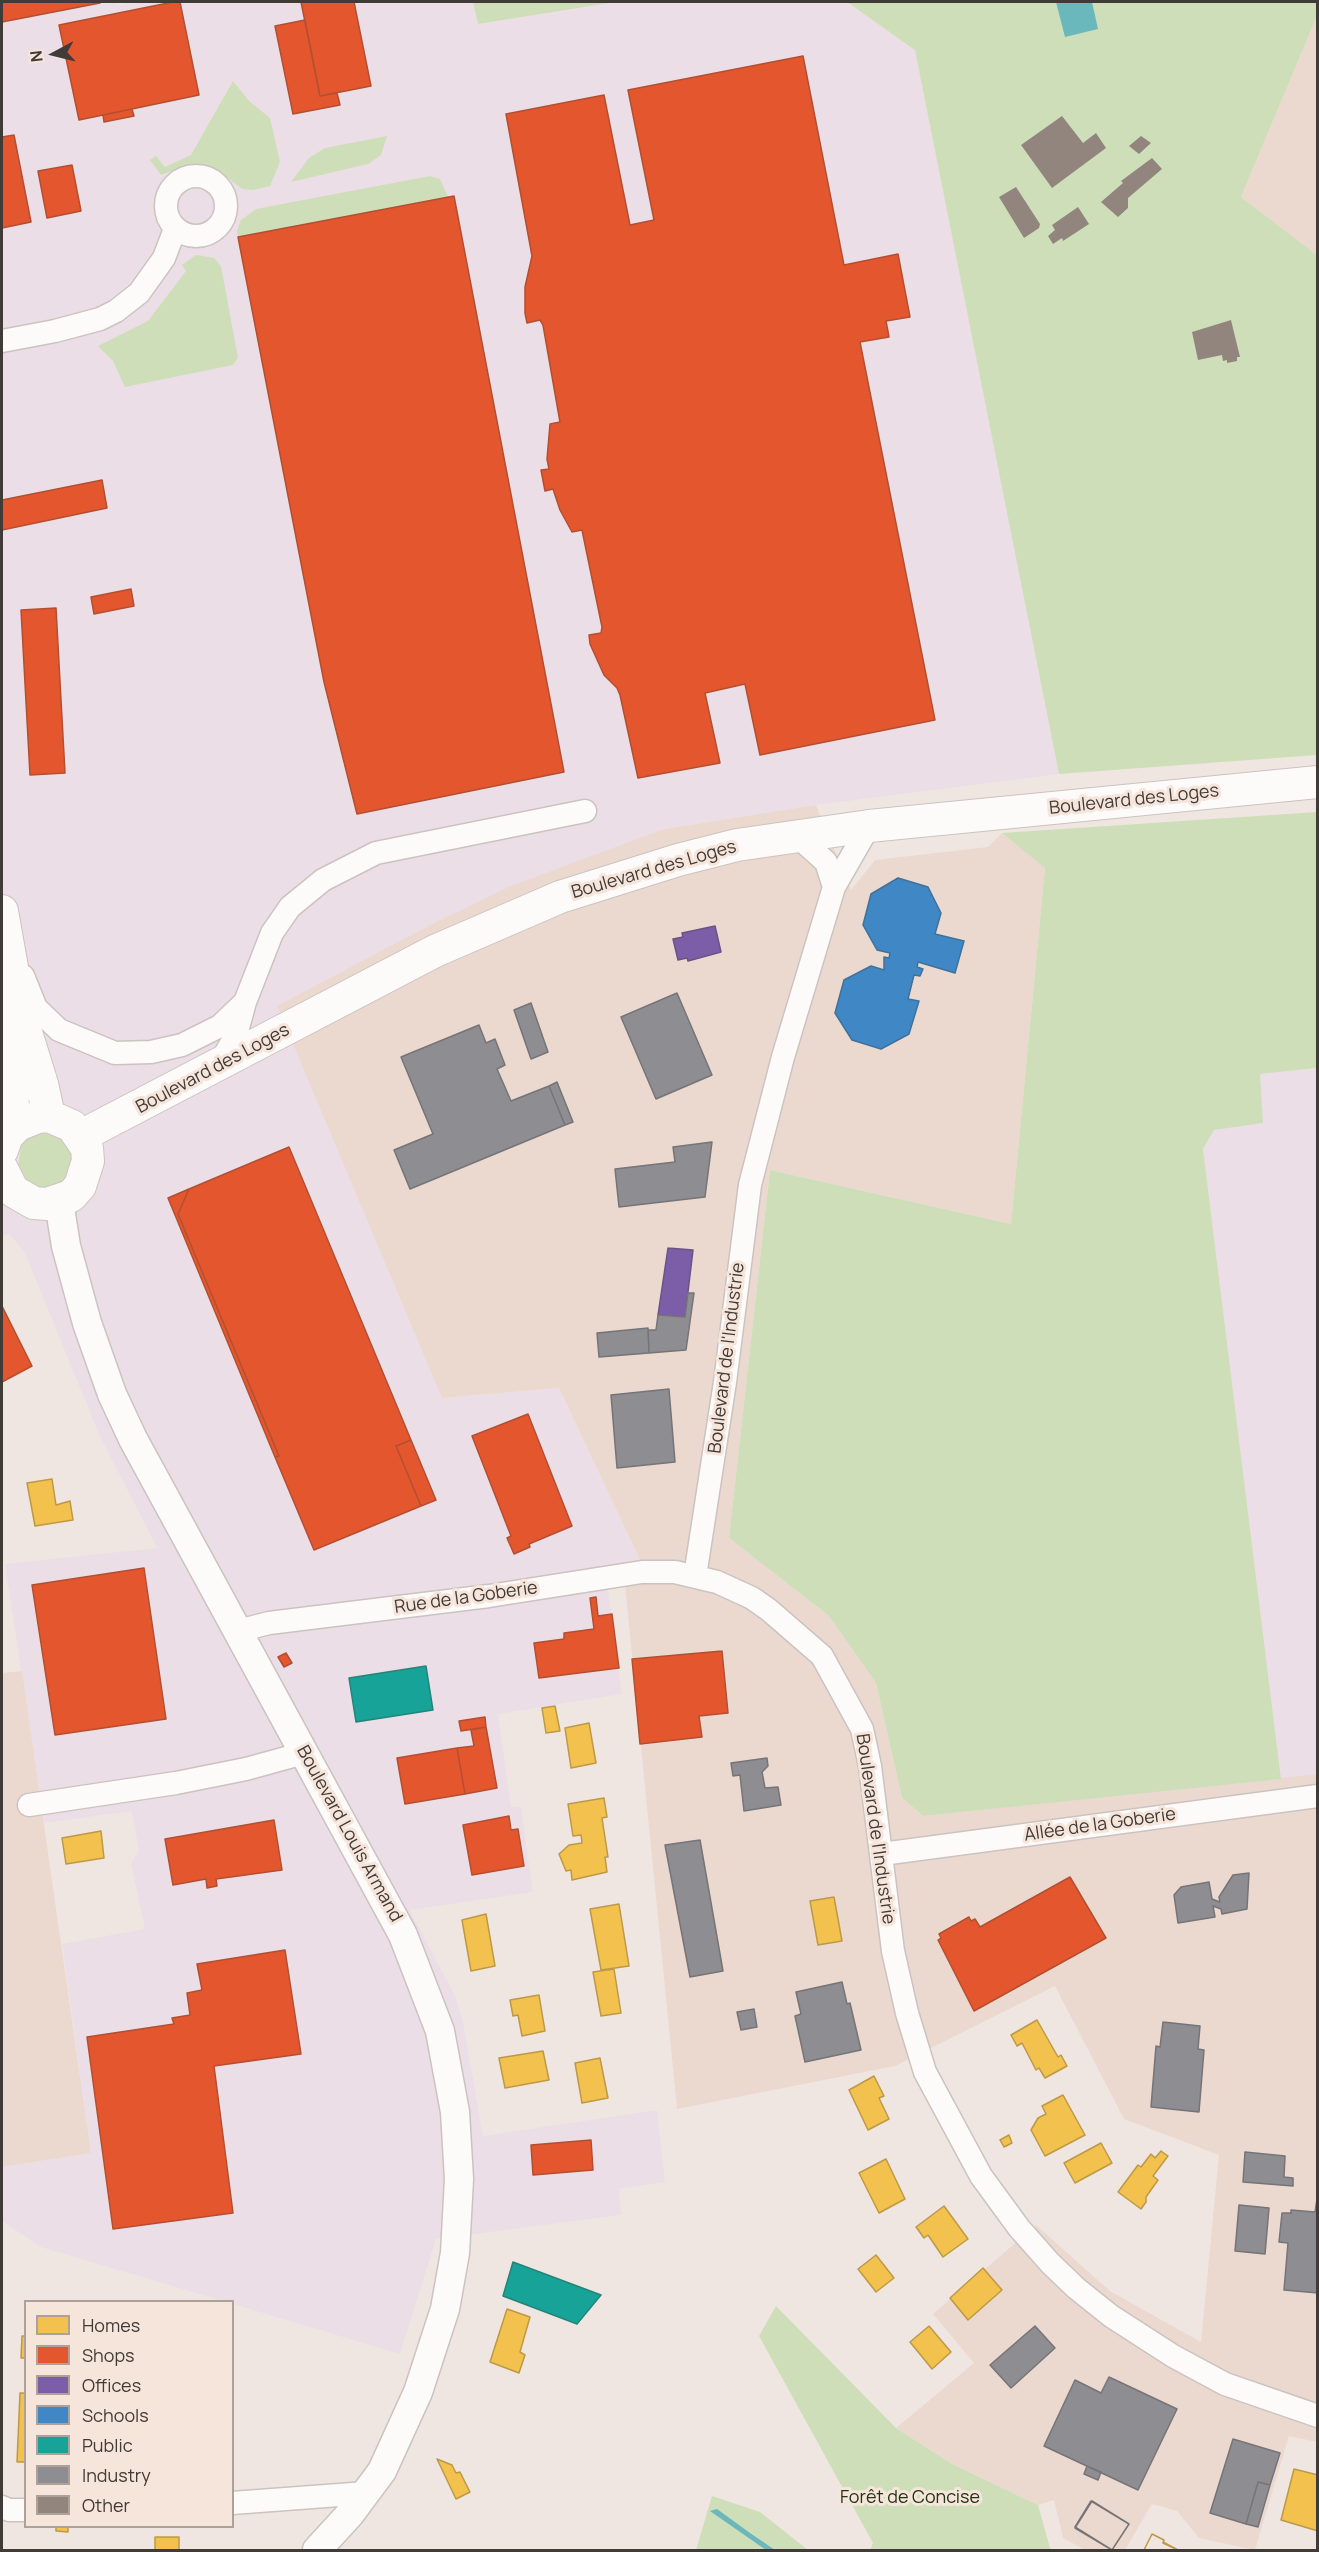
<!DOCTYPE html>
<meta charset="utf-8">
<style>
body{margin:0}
#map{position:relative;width:1319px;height:2552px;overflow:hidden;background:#f0e6e1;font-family:Manrope,sans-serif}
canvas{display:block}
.frame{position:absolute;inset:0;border:3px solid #413b37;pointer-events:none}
.legend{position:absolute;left:24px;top:2300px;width:210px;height:228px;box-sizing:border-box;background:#f6e5db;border:2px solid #aea199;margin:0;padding:8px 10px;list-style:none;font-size:18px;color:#413b37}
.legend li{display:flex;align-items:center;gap:12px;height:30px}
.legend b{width:30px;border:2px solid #aea199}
.north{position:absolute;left:24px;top:24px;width:60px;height:60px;-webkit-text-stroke:4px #f6e5db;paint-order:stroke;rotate:263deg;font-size:16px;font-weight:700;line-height:24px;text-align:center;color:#413b37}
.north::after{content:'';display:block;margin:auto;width:21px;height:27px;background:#413b37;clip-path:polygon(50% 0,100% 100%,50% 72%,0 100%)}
</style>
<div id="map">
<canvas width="1319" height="2552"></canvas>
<div class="frame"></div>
<ul class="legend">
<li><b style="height:16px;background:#f2c14e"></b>Homes</li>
<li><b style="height:16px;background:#e4572e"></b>Shops</li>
<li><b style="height:16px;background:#7b5ea7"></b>Offices</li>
<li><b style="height:16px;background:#3f88c5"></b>Schools</li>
<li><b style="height:16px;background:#17a398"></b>Public</li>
<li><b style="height:16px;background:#8d8d92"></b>Industry</li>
<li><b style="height:16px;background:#92857d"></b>Other</li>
</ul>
<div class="north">N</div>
</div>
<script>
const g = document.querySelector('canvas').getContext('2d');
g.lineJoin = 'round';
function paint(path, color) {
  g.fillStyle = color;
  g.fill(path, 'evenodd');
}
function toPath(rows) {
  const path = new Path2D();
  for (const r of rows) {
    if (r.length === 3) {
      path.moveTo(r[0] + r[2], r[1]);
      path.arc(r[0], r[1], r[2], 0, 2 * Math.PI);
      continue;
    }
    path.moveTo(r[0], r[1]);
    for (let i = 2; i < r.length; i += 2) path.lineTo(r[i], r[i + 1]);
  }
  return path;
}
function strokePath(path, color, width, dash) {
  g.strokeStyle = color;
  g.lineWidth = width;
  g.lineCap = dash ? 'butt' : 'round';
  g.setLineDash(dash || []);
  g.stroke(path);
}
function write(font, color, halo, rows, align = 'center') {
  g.font = font + ' Manrope,sans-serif';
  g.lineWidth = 6;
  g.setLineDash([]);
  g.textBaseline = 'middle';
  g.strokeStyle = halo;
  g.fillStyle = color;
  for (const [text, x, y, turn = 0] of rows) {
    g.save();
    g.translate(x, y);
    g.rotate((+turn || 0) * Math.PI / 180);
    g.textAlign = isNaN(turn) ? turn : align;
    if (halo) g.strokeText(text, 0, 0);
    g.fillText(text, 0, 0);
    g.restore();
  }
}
const commercial = toPath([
 [2,2,118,2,119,5,135,2,473,2,478,24,616,2,847,2,915,49,1059,774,816,805,664,829,442,1398,559,1388,641,1562,605,1568,622,1694,498,1714,511,1807,521,1807,533,1892,410,1910,455,1996,463,2022,483,2136,657,2110,665,2182,619,2189,621,2215,436,2239,400,2354,233,2304,232,2302,223,2301,41,2247,2,2221,2,2167,91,2153,62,1944,145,1929,131,1863,139,1851,132,1811,44,1823,5,1564,157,1548,99,1434,24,1251,9,1234,2,1236],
 [1317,1068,1317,1774,1281,1779,1203,1149,1214,1130,1260,1074]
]);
const built = toPath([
 [1317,16,1317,255,1241,197],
 [816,805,851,890,875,860,988,847,1002,833,1045,867,1011,1224,770,1170,729,1538,829,1616,876,1683,902,1798,923,1816,1317,1774,1317,2442,1289,2436,1255,2550,1199,2538,1177,2511,1152,2504,1125,2550,1085,2550,1063,2538,1054,2500,1038,2505,952,2464,896,2428,974,2363,933,2314,1036,2225,1110,2291,1201,2342,1219,2155,1124,2119,1055,1986,895,2066,677,2109,623,1565,641,1562,559,1388,442,1398,277,1006,436,922,511,886,664,829],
 [22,1671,91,2153,2,2167,2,1673]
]);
const green = toPath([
 [473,2,616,2,478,24],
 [847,2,1317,2,1317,16,1241,197,1317,255,1317,755,1059,774,915,50],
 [233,81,249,101,270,118,280,162,270,186,253,190,242,189,223,174,196,165,180,168,161,175,150,160,156,156,165,167,191,155],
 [387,136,381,155,368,164,291,182,309,158,325,148],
 [430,176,440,179,448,197,238,237,237,231,241,220,256,209],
 [196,255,214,258,221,266,238,358,233,365,125,387,113,361,98,346,148,321,186,271,182,265],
 [1317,812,1317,1068,1260,1074,1263,1123,1214,1130,1203,1149,1281,1779,923,1816,902,1798,876,1683,829,1616,729,1538,770,1170,1011,1224,1045,868,1002,833],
 [46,1130,72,1141,73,1179,46,1191,28,1183,18,1166,21,1146,27,1138],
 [776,2306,896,2428,952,2464,1038,2505,1050,2548,1053,2550,870,2550,873,2543,759,2336],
 [712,2496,760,2512,808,2550,696,2550]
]);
const water = toPath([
 [1056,2,1092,2,1098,29,1065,37],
 [717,2509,750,2533,775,2550,766,2550,710,2511]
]);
const homes = toPath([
 [52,1479,56,1505,70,1501,73,1520,35,1526,27,1483,52,1479],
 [555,1706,560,1731,546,1733,542,1708,555,1706],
 [589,1723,596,1763,571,1768,565,1728,589,1723],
 [604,1798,607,1817,602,1818,608,1857,605,1857,607,1872,572,1880,571,1870,566,1871,559,1854,569,1845,582,1843,581,1835,573,1836,568,1804,604,1798],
 [101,1831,104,1858,66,1864,62,1838,101,1831],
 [834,1897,842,1941,818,1945,810,1901,834,1897],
 [619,1904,629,1966,601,1970,590,1909,619,1904],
 [486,1914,495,1966,471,1971,462,1920,486,1914],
 [614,1969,621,2013,601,2016,593,1972,614,1969],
 [539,1995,545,2031,522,2036,518,2015,513,2016,510,2000,539,1995],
 [1037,2020,1058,2057,1061,2055,1067,2066,1045,2078,1039,2068,1036,2070,1022,2043,1017,2046,1011,2035,1037,2020],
 [543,2051,549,2080,505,2088,499,2058,543,2051],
 [600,2058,608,2098,582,2103,575,2063,600,2058],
 [874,2076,884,2096,879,2098,889,2119,868,2130,849,2090,874,2076],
 [1063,2095,1085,2135,1045,2156,1031,2130,1038,2118,1046,2114,1042,2106,1063,2095],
 [1009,2135,1012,2143,1004,2147,1000,2140,1009,2135],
 [1101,2143,1112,2163,1075,2183,1064,2163,1101,2143],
 [1161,2151,1168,2156,1153,2176,1158,2180,1146,2197,1146,2202,1141,2209,1118,2192,1138,2165,1141,2167,1151,2154,1155,2158,1161,2151],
 [886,2159,905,2199,879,2213,859,2173,886,2159],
 [944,2206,968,2239,943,2257,928,2235,924,2238,916,2227,944,2206],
 [876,2255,894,2278,876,2292,858,2269,876,2255],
 [983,2268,1002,2290,968,2320,950,2298,983,2268],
 [507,2309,530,2317,520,2352,525,2355,519,2373,490,2362,507,2309],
 [929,2326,951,2352,932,2369,910,2342,929,2326],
 [22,2336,26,2336,26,2358,21,2358,22,2336],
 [20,2393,26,2393,26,2462,17,2462,20,2393],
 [437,2459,452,2465,456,2473,460,2472,470,2492,456,2499,437,2459],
 [1294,2469,1318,2475,1318,2531,1281,2520,1294,2469],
 [56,2526,68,2526,68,2532,56,2531,56,2526],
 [1152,2534,1164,2540,1163,2543,1178,2550,1144,2550,1152,2534],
 [1152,2534,1164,2540,1163,2542,1178,2550,1144,2550,1152,2534],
 [155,2537,179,2537,179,2550,155,2550,155,2537]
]);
const shops = toPath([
 [2,2,99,2,100,3,2,22,2,2],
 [173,2,180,2,199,95,79,120,59,25,173,2],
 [301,2,354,2,371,86,320,96,301,2],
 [305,20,320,96,337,93,340,105,293,114,275,26,305,20],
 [803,56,844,265,898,254,910,317,886,321,889,337,860,342,935,720,760,755,745,684,705,693,720,763,638,778,620,695,617,688,604,675,590,644,589,635,601,633,602,627,582,530,572,532,560,510,553,489,545,491,541,470,549,469,547,459,550,424,560,422,543,325,540,320,527,323,525,313,525,287,532,256,506,114,604,95,630,225,654,220,628,90,803,56],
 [132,109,134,116,104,122,103,115,132,109],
 [14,135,31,222,2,228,2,137,14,135],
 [72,165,81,211,47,218,38,171,72,165],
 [454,196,564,772,357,814,324,682,238,237,454,196],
 [102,480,107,508,2,530,2,500,102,480],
 [131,589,134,606,94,614,91,597,131,589],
 [56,608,65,773,30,775,21,610,56,608],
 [289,1147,411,1440,396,1446,421,1506,314,1550,275,1457,279,1456,178,1214,189,1189,289,1147],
 [189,1189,178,1214,279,1456,275,1457,168,1198,189,1189],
 [2,1306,32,1366,2,1382,2,1306],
 [528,1414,572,1526,529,1544,530,1547,514,1554,507,1538,511,1536,472,1436,528,1414],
 [411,1440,436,1500,421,1506,396,1446,411,1440],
 [144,1568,166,1719,55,1735,32,1585,144,1568],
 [596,1597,598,1616,612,1614,619,1668,539,1678,534,1643,564,1639,564,1633,594,1629,590,1598,596,1597],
 [722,1651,728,1713,699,1716,702,1737,640,1744,632,1659,722,1651],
 [286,1653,292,1663,284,1667,278,1657,286,1653],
 [485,1717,486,1727,461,1731,459,1721,485,1717],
 [486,1727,497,1788,465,1794,457,1748,474,1746,471,1730,486,1727],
 [457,1748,465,1794,405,1804,397,1758,457,1748],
 [509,1816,511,1830,518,1829,524,1866,472,1875,463,1825,509,1816],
 [274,1820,282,1870,216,1879,217,1886,207,1888,206,1879,173,1885,165,1839,274,1820],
 [1070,1877,1106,1938,974,2011,938,1940,941,1938,939,1934,969,1917,971,1921,975,1919,980,1927,1070,1877],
 [285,1950,301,2054,214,2066,233,2213,113,2229,87,2037,174,2024,172,2018,190,2015,187,1993,202,1990,197,1964,285,1950],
 [591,2140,593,2170,533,2175,531,2145,591,2140]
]);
const offices = toPath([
 [715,926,721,952,688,961,687,958,678,960,673,939,683,937,682,933,715,926],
 [668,1248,693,1250,685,1317,658,1315,668,1248]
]);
const schools = toPath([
 [898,878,928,887,941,913,935,934,964,941,955,973,918,962,917,967,923,969,920,976,914,975,908,999,919,1001,909,1034,881,1049,852,1040,835,1013,844,980,871,966,884,970,884,957,889,958,890,953,877,950,863,925,871,894,898,878]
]);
const public = toPath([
 [426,1666,433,1710,356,1722,349,1678,426,1666],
 [513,2262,601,2295,577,2324,503,2296,513,2262]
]);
const industry = toPath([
 [677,993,712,1075,656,1099,621,1017,677,993],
 [531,1003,548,1052,531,1059,514,1010,531,1003],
 [479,1025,486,1043,495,1039,505,1065,497,1069,511,1101,549,1086,565,1125,410,1189,394,1150,433,1134,401,1057,479,1025],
 [557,1082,573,1122,565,1125,549,1086,557,1082],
 [712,1142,705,1197,619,1207,615,1169,675,1162,673,1147,712,1142],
 [688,1293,694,1293,686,1350,649,1353,648,1330,656,1330,658,1315,685,1317,688,1293],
 [648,1328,649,1353,599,1357,597,1333,648,1328],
 [669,1389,675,1462,617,1468,611,1395,669,1389],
 [767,1758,768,1766,762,1772,765,1788,778,1787,781,1805,744,1811,740,1775,733,1776,731,1763,767,1758],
 [700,1840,723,1971,690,1977,665,1845,700,1840],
 [1249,1873,1247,1909,1222,1914,1221,1909,1213,1906,1215,1917,1178,1923,1174,1895,1181,1887,1209,1882,1212,1899,1220,1902,1219,1897,1233,1875,1249,1873],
 [842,1982,847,2004,850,2003,861,2050,805,2062,795,2016,801,2014,796,1992,842,1982],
 [754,2009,757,2027,741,2030,737,2012,754,2009],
 [1163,2022,1200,2026,1198,2049,1204,2050,1199,2112,1151,2107,1156,2046,1160,2047,1163,2022],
 [1245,2152,1285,2156,1284,2177,1293,2178,1293,2186,1243,2182,1245,2152],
 [1318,2193,1318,2293,1284,2290,1288,2243,1279,2242,1282,2213,1291,2213,1291,2210,1315,2212,1318,2193],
 [1239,2205,1269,2208,1265,2254,1235,2251,1239,2205],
 [1035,2326,1055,2348,1011,2388,990,2365,1035,2326],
 [1109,2377,1177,2409,1138,2490,1044,2446,1075,2380,1101,2393,1109,2377],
 [1233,2439,1280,2453,1270,2485,1258,2482,1246,2524,1210,2513,1233,2439],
 [1087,2466,1101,2472,1098,2480,1084,2474,1087,2466],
 [1258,2482,1270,2485,1258,2527,1246,2524,1258,2482],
 [1091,2501,1129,2524,1112,2550,1075,2527,1091,2501],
 [1092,2501,1129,2524,1112,2550,1075,2528,1092,2501]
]);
const building = toPath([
 [1062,116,1083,143,1096,133,1106,148,1052,188,1021,145],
 [1141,136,1151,143,1139,154,1129,146],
 [1152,158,1162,169,1128,198,1128,208,1118,217,1101,202,1123,183,1121,181],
 [1016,187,1040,224,1039,228,1024,238,999,197],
 [1078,207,1089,224,1063,241,1062,238,1053,244,1048,236,1055,230,1052,225],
 [1231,320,1240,357,1237,357,1237,361,1227,363,1227,360,1223,361,1222,355,1198,360,1192,332]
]);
const minor = toPath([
 [196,206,30],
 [2,341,55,331,100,319,116,311,139,293,164,258,175,229],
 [796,835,826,862,834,887,869,826],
 [23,976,36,1008,59,1030,115,1053,151,1052,182,1045,220,1026,244,1003],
 [220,1063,236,1035,245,1002,272,933,290,907,323,880,376,853,585,811],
 [695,1576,725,1382,750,1185,783,1057,834,887],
 [238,1631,269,1623,489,1596,642,1572,675,1572,717,1582,752,1598,769,1610,822,1656,862,1729,870,1766,893,1951,907,2013,925,2072,981,2176,1019,2228,1050,2263,1076,2288,1111,2316,1173,2356,1225,2384,1318,2416],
 [29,1805,176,1783,246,1769,304,1753],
 [882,1854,1318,1796],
 [232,2503,366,2493],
 [2,2507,9,2510,26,2510]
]);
const tertiary = toPath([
 [59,1202,66,1246,87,1323,112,1394,133,1439,403,1935,440,2031,455,2112,459,2179,455,2253,445,2309,418,2392,382,2471,350,2514,317,2550]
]);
const secondary = toPath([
 [2,911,20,1013,42,1084,49,1116],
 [2,1015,12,1063,13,1113,18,1125],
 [81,1136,435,951,560,897,678,860,737,845,869,826,1318,782],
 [2,1150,7,1136,18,1125,38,1117,49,1116,72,1126,87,1148,88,1161,80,1186,71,1196,47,1204,34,1203,13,1191,2,1169]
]);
const streetNames = [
 ["Boulevard des Loges",1134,800,-6],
 ["Boulevard des Loges",654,870,-16],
 ["Boulevard des Loges",213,1069,-28],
 ["Boulevard de l'Industrie",727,1358,-83],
 ["Rue de la Goberie",466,1598,-8],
 ["Allée de la Goberie",1100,1825,-8],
 ["Boulevard de l'Industrie",875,1829,82],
 ["Boulevard Louis Armand",349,1834,61]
];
const parkNames = [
 ["Forêt de Concise",910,2498]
];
paint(commercial, '#ecdee6');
paint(built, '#ebd9d0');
paint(green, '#cedeb9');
paint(water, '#6bb8bc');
paint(homes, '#f2c14e');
strokePath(homes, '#bd9947', 1.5);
paint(shops, '#e4572e');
strokePath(shops, '#b34f31', 1.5);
paint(offices, '#7b5ea7');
strokePath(offices, '#6a5485', 1.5);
paint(schools, '#3f88c5');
strokePath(schools, '#40719a', 1.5);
paint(public, '#17a398');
strokePath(public, '#24847b', 1.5);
paint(industry, '#8d8d92');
strokePath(industry, '#767477', 1.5);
paint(building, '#92857d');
strokePath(minor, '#cbc3bf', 25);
strokePath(tertiary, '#cbc3bf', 31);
strokePath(secondary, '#cbc3bf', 34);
strokePath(minor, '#fdfbfa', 22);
strokePath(tertiary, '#fdfbfa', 28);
strokePath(secondary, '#fdfbfa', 32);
write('18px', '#413b37', '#f6e5db', streetNames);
write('18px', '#223513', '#f6e5db', parkNames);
</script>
